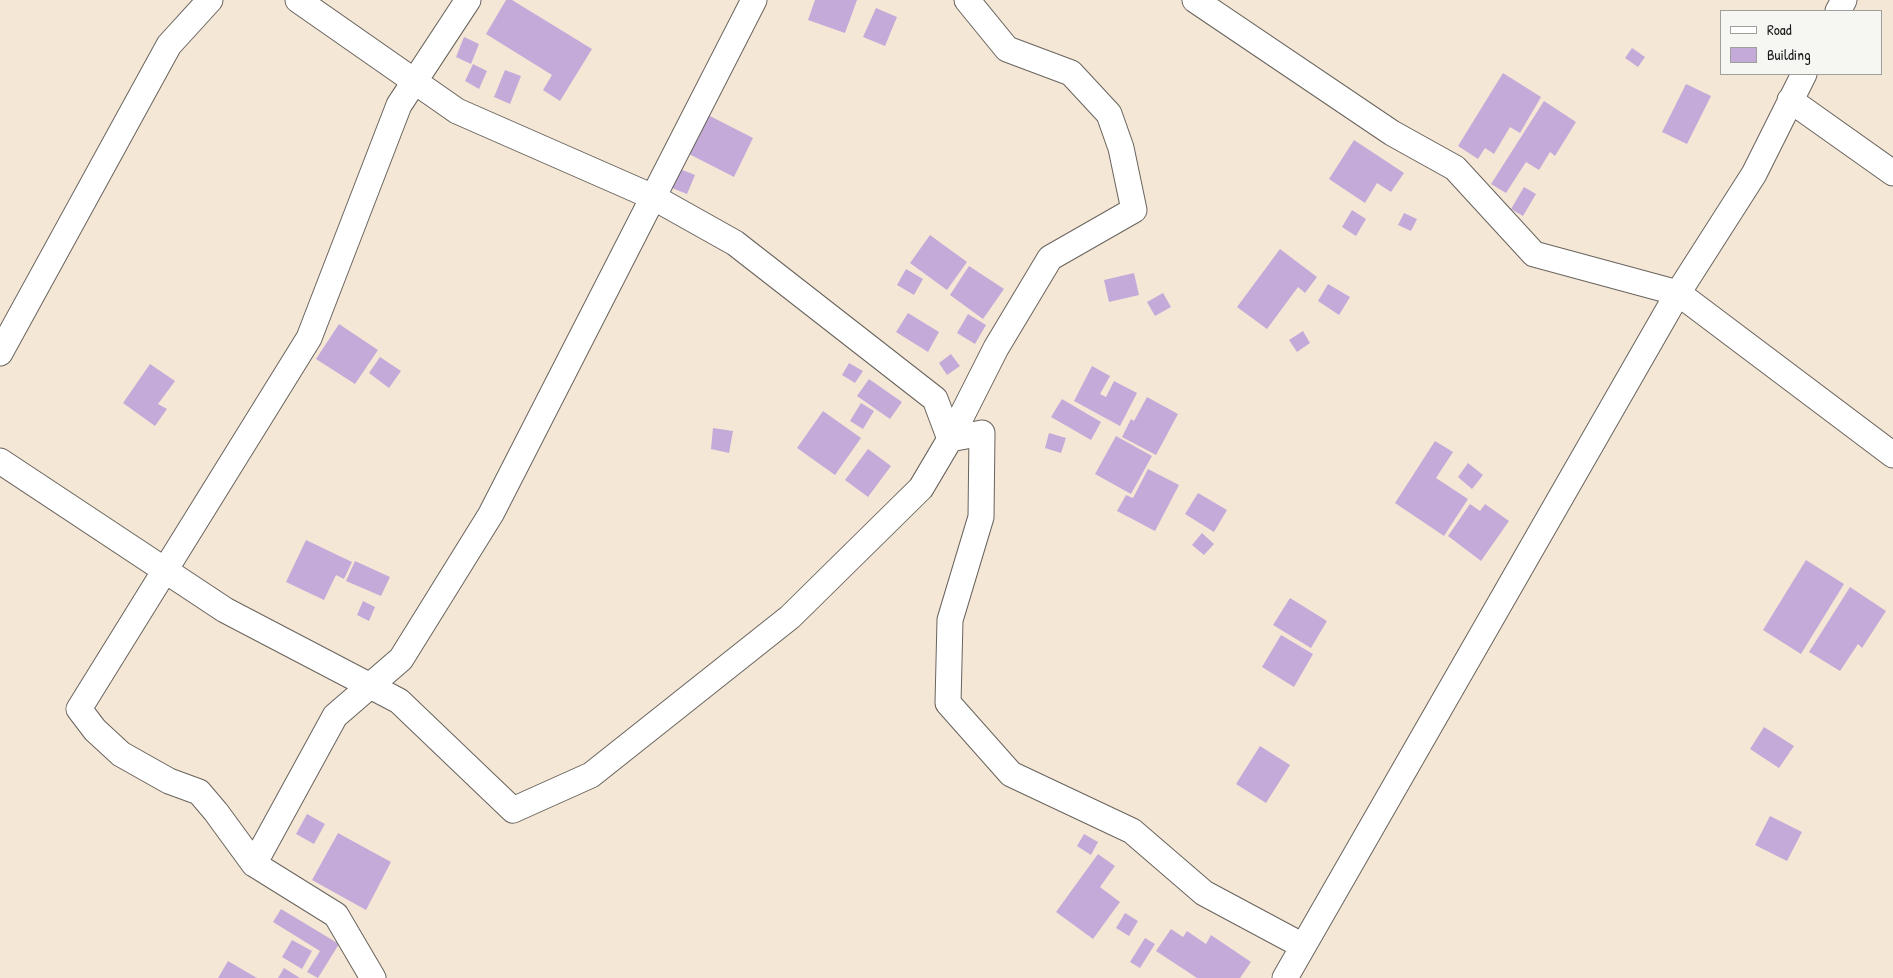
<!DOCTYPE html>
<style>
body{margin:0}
#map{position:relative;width:1893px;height:978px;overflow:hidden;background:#f5e7d6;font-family:"Patrick Hand",sans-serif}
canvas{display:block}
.legend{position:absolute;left:1720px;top:10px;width:162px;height:65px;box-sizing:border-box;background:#f6f6f2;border:1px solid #9f9f9c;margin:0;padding:6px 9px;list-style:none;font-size:15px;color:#1c1c1c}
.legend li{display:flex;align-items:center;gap:10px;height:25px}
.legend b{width:25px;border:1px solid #9f9f9c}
</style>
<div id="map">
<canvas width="1893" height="978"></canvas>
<ul class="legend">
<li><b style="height:6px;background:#fff"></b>Road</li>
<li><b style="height:14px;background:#c4aad9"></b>Building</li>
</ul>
</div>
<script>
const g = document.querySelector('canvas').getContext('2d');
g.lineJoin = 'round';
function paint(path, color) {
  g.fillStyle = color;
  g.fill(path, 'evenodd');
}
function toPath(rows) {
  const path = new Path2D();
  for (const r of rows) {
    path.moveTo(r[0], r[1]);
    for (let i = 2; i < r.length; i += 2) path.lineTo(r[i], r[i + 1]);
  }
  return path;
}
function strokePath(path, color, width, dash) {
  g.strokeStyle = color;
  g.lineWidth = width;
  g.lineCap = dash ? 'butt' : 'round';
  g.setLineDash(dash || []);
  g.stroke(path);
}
const building = toPath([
 [506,0,512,0,592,49,560,101,543,90,552,75,486,34],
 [815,0,857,0,845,33,808,20],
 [876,8,897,17,885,46,863,37],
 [464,37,479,44,471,64,456,57],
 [1632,48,1645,57,1638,67,1625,58],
 [473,64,487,71,479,89,465,81],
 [505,70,521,76,510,104,494,97],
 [1503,73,1541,97,1520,133,1510,127,1494,154,1485,148,1478,159,1458,146],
 [1686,84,1711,96,1687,144,1662,132],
 [1544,101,1576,122,1555,156,1550,152,1539,170,1526,162,1506,193,1491,184],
 [708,115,753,138,734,177,689,154],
 [1354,140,1404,173,1391,192,1377,183,1365,203,1329,179],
 [680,169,695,175,687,194,672,188],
 [1524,187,1536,194,1523,216,1511,209],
 [1352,210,1366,219,1356,236,1342,227],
 [1404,213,1417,219,1411,231,1398,225],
 [930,235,967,262,947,290,910,263],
 [1280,249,1317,277,1305,293,1298,287,1267,329,1237,307],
 [969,266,1004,289,983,319,950,295],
 [906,269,923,279,914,295,897,285],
 [1134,273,1139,295,1109,302,1104,280],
 [1328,284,1350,297,1339,315,1318,301],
 [1163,293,1171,307,1155,316,1147,302],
 [908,313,939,332,928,352,896,332],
 [968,314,986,325,975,344,957,333],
 [339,324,378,350,355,384,316,359],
 [1303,331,1310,343,1297,352,1289,340],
 [951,354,960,366,947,375,939,363],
 [380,357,401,371,389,388,369,373],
 [849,363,863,371,855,383,842,375],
 [150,364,175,381,158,404,167,409,155,426,123,403],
 [1092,366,1110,376,1100,394,1106,397,1114,381,1137,393,1120,426,1074,401],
 [869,379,902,402,890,419,857,396],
 [1147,397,1178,414,1156,455,1122,437,1131,419,1134,421],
 [1062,399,1101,422,1091,440,1051,417],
 [861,403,874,411,863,429,850,421],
 [823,411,861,438,835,475,797,448],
 [713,428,733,431,729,453,711,449],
 [1049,433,1066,438,1061,453,1045,448],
 [1116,436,1152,456,1131,494,1095,474],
 [1435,441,1453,452,1436,478,1468,499,1444,536,1395,503],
 [868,449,891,466,868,497,845,480],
 [1468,463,1483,475,1472,489,1458,477],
 [1148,469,1179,485,1155,531,1117,511,1126,495,1133,498],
 [1198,493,1227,510,1214,532,1185,514],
 [1470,504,1480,511,1485,504,1509,521,1481,561,1448,536],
 [1202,533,1214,544,1204,555,1192,545],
 [306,540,352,562,344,579,336,575,324,600,286,582],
 [1806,560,1844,584,1801,654,1763,630],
 [355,561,390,577,381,596,346,581],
 [1850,587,1886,611,1862,648,1858,644,1840,671,1809,652],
 [1290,598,1327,621,1311,648,1273,625],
 [363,601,375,607,369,621,357,615],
 [1281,635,1313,654,1294,687,1262,667],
 [1764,727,1794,746,1779,768,1750,749],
 [1260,746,1290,765,1266,803,1236,784],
 [307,814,325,824,314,844,296,834],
 [1770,816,1802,832,1787,861,1755,845],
 [338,833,391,862,366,910,312,880],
 [1084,834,1098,842,1091,855,1077,846],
 [1098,854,1115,866,1100,887,1120,902,1093,939,1056,912],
 [281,909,339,944,318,978,307,972,320,951,273,922],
 [1125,913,1138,921,1129,936,1116,928],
 [1171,929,1183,937,1187,931,1206,944,1211,935,1251,962,1240,978,1197,978,1156,951],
 [1145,938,1155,944,1140,968,1130,962],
 [292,940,312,951,302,969,282,957],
 [228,961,257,978,218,978],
 [284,968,300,978,278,978]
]);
const street = toPath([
 [967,0,1007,49,1071,73,1109,114,1121,148,1134,210,1050,258,996,348,950,439,982,433,981,517,950,620,948,703,1011,774,1132,831,1204,893,1303,946],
 [1195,0,1392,133,1455,168,1534,254,1678,293,1893,455],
 [1838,11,1844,0],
 [1790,100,1893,173],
 [0,353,169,45,210,0],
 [0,461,225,610,399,701,513,810,591,775,790,617,921,488,950,439,935,399,735,243,653,197,457,111,298,0],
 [254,864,216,812,199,792,169,781,121,754,95,730,79,709,309,338,399,105,468,0],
 [373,978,336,915,254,864,335,716,401,659,491,514,754,0],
 [1285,978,1678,293,1754,174,1804,74]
]);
paint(building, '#c4aad9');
strokePath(street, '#68635d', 27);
strokePath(street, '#fff', 25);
</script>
